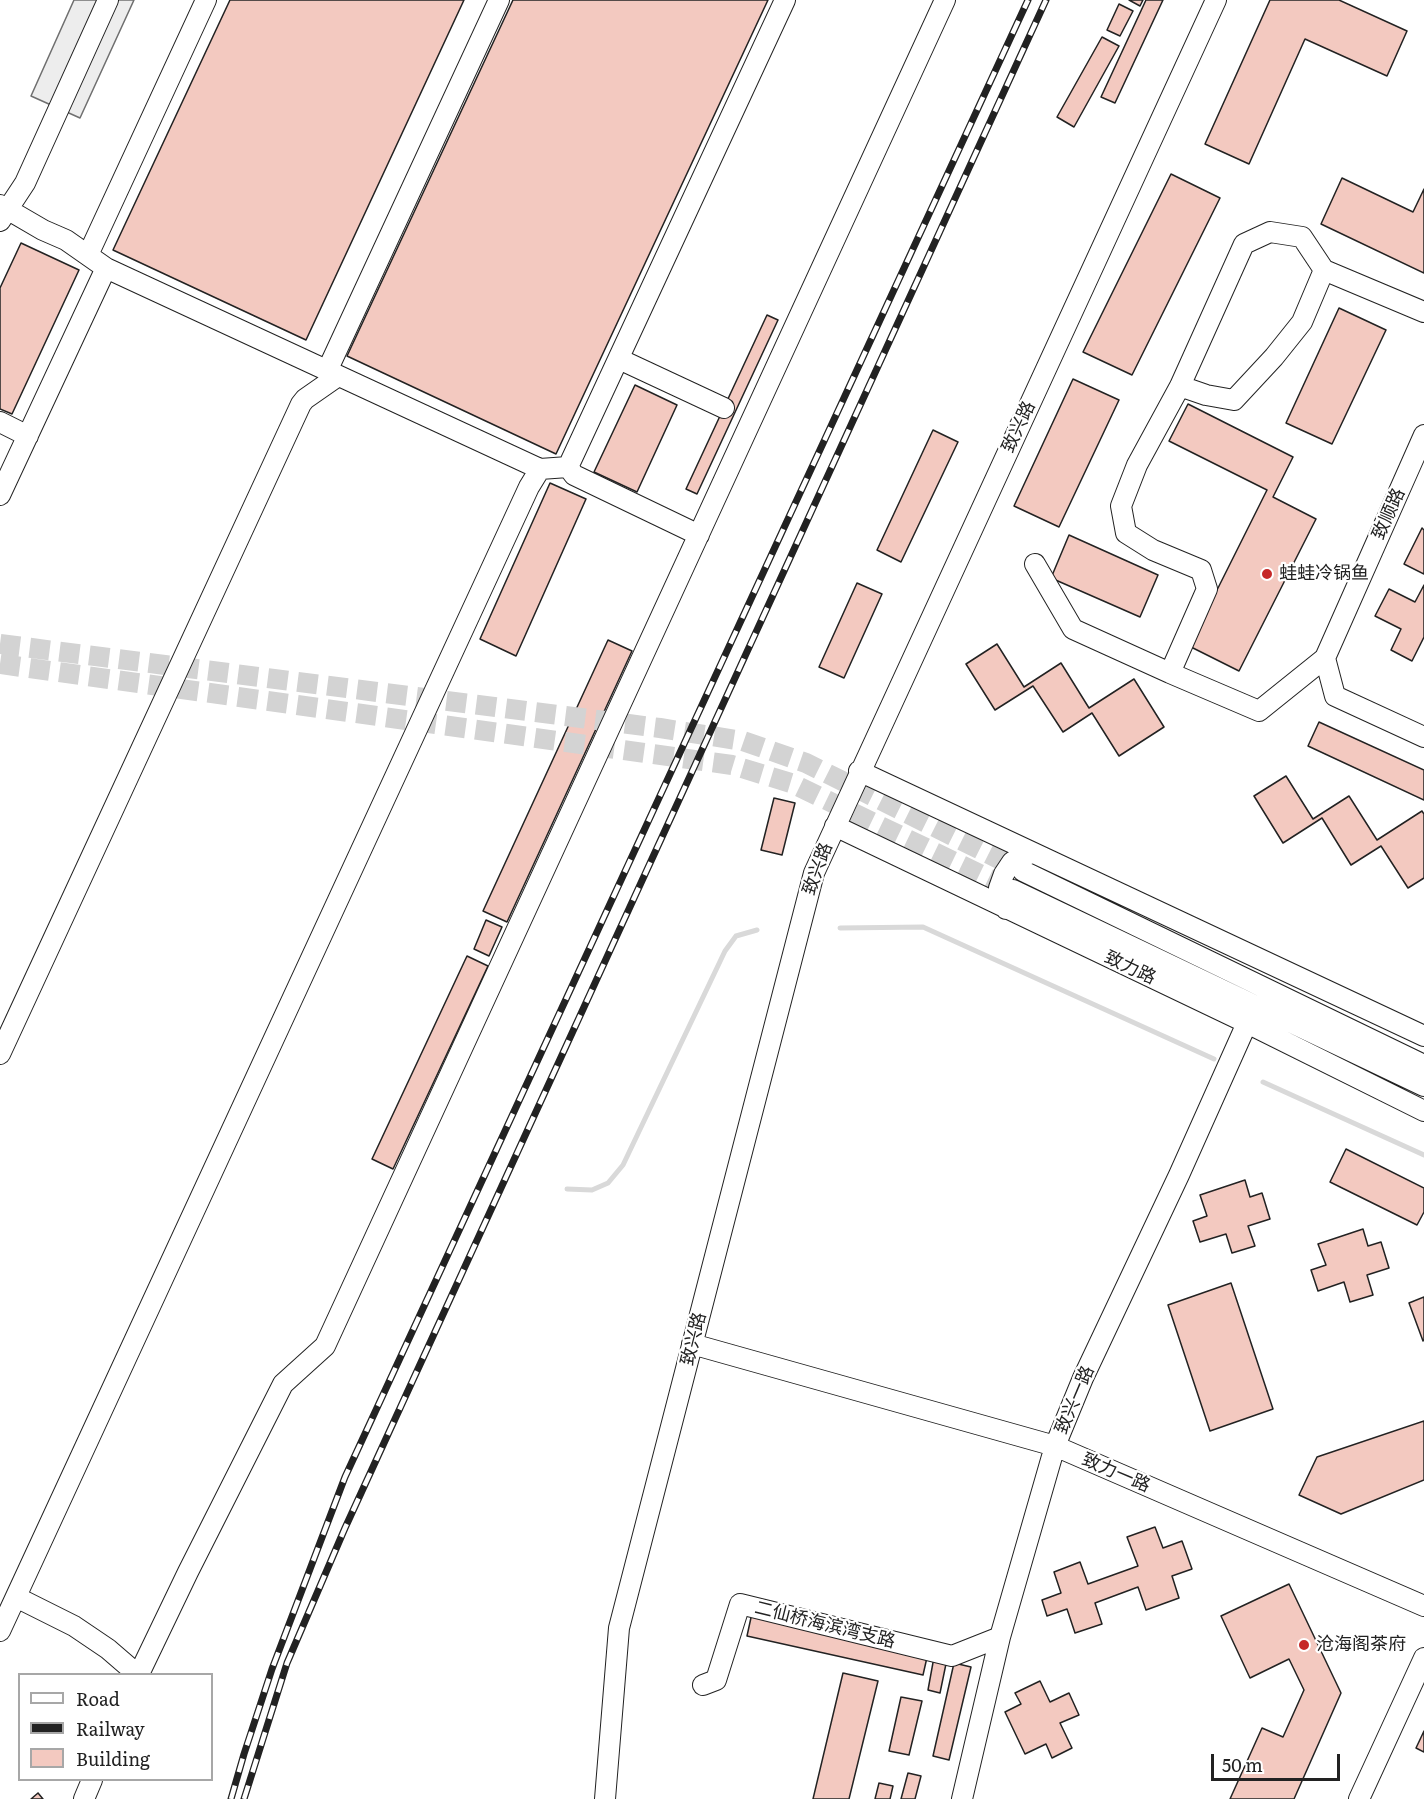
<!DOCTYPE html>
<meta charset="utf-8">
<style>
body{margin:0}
#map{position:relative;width:1424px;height:1799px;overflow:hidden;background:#fff;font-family:Literata,serif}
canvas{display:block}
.legend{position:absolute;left:18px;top:1673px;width:195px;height:108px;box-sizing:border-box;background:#fff;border:2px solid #a7a7a7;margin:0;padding:8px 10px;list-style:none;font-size:18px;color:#222}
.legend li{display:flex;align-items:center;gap:12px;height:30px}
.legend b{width:30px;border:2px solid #a7a7a7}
.scale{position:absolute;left:1211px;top:1754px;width:129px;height:27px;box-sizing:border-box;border:3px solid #222;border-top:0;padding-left:8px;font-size:18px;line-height:21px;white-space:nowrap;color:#222;-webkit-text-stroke:4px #fff;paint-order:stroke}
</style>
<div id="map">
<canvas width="1424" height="1799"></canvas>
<ul class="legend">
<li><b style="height:8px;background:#fff"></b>Road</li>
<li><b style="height:8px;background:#222"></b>Railway</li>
<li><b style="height:16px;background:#f3c9c0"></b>Building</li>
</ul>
<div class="scale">50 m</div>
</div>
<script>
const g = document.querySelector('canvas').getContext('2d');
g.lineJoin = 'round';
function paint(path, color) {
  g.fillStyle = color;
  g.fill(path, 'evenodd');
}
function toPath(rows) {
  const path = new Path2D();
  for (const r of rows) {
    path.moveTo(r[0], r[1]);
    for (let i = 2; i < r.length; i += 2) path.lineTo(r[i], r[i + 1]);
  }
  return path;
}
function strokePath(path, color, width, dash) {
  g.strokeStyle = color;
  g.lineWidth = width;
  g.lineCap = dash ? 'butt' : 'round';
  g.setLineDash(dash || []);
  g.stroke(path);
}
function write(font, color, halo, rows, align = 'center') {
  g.font = font + ' Literata,"Noto Sans SC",serif';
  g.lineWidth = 4.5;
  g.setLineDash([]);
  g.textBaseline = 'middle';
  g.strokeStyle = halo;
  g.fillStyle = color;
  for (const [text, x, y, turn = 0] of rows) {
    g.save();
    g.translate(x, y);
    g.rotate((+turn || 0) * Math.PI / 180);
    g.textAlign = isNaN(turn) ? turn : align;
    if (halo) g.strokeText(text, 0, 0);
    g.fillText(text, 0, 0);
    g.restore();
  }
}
const parking = toPath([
 [74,0,134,0,80,118,31,96,74,0]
]);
const stream = toPath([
 [840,928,923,927,1214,1059],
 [1263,1082,1424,1155],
 [567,1189,592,1190,608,1183,623,1165,725,951,736,936,757,930]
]);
const building = toPath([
 [230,0,464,0,306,340,113,250,230,0],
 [513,0,768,0,556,454,347,356,513,0],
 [1129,0,1143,0,1140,6,1129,0],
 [1146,0,1163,0,1115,103,1101,97,1146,0],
 [1270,0,1339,0,1407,31,1387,76,1305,39,1249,164,1205,144,1270,0],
 [1119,4,1133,11,1120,36,1107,30,1119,4],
 [1102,37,1119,46,1074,127,1057,117,1102,37],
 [1171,174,1220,198,1132,375,1083,352,1171,174],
 [1342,178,1413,212,1424,189,1424,273,1321,224,1342,178],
 [21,243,79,270,12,414,0,409,0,288,21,243],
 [1339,308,1386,330,1332,444,1286,423,1339,308],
 [767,315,778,320,697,494,686,489,767,315],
 [1073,379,1119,400,1059,527,1014,506,1073,379],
 [635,385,677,405,637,492,594,472,635,385],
 [1188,404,1293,457,1273,497,1316,519,1239,671,1189,646,1267,490,1169,441,1188,404],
 [933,430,958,442,901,562,877,550,933,430],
 [550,483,586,499,516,656,480,639,550,483],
 [1422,528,1424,530,1424,574,1404,564,1422,528],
 [1069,535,1158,575,1140,617,1051,578,1069,535],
 [857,583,882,594,844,678,819,667,857,583],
 [1424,585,1424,637,1412,661,1391,650,1401,629,1375,616,1389,589,1415,602,1424,585],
 [608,640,632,651,507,922,483,911,608,640],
 [997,644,1024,687,1061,663,1089,708,1134,679,1164,727,1119,756,1092,713,1063,732,1033,686,995,710,966,664,997,644],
 [1319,722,1424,770,1424,800,1308,746,1319,722],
 [1286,776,1313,819,1349,796,1377,840,1422,811,1424,814,1424,878,1408,888,1381,846,1351,865,1322,818,1283,843,1254,796,1286,776],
 [774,798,795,803,782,855,761,850,774,798],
 [486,920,502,927,489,956,474,949,486,920],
 [467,956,488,966,393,1169,372,1159,467,956],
 [1346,1149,1424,1188,1424,1212,1417,1225,1330,1182,1346,1149],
 [1245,1180,1250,1197,1262,1193,1270,1219,1248,1226,1255,1246,1232,1253,1226,1234,1200,1242,1193,1221,1207,1216,1200,1195,1245,1180],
 [1363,1229,1368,1246,1381,1242,1389,1268,1367,1275,1373,1295,1350,1302,1344,1282,1318,1291,1311,1270,1326,1265,1318,1244,1363,1229],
 [1231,1283,1273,1409,1210,1431,1168,1305,1231,1283],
 [1424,1297,1424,1340,1423,1341,1409,1303,1424,1297],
 [1424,1421,1424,1480,1341,1514,1299,1495,1317,1457,1424,1421],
 [1155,1527,1163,1548,1182,1541,1192,1569,1172,1576,1179,1598,1146,1610,1138,1587,1095,1603,1102,1624,1075,1633,1067,1609,1047,1616,1042,1600,1061,1593,1054,1572,1080,1562,1088,1584,1138,1566,1127,1537,1155,1527],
 [1289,1584,1341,1693,1294,1799,1230,1799,1262,1728,1283,1737,1304,1690,1289,1659,1250,1678,1221,1616,1289,1584],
 [752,1613,928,1653,923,1675,747,1636,752,1613],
 [934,1657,947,1659,940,1693,928,1690,934,1657],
 [954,1663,971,1667,949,1760,933,1756,954,1663],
 [843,1673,878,1681,849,1799,813,1799,843,1673],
 [1040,1681,1050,1702,1069,1693,1079,1715,1060,1723,1072,1748,1052,1758,1046,1744,1025,1754,1005,1712,1021,1704,1015,1693,1040,1681],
 [901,1697,922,1701,909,1755,889,1751,901,1697],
 [1424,1731,1424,1752,1416,1748,1424,1731],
 [908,1773,921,1776,915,1799,901,1799,908,1773],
 [879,1783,893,1786,890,1799,875,1799,879,1783],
 [38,1793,43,1799,31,1799,38,1793]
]);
const minorTunnel = toPath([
 [0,644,660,728,743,741,806,763,1023,871],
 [0,664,732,765,791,783,1013,890]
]);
const minor = toPath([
 [0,205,43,230,66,240,106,268,540,469],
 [0,221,25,183,108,0],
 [88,255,206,0],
 [619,359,724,408],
 [327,371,499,0],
 [1180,386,1206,395,1234,400,1274,357,1302,322,1324,270,1424,312],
 [0,422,28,436],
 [568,467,574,475,699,535],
 [0,495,106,268],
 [1035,564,1073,629,1170,673,1207,589,1201,570,1153,550,1126,533,1121,506,1137,465,1180,386,1244,244,1270,232,1302,237,1324,270],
 [1325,658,1335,696,1424,737],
 [1170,673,1259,711,1325,658,1424,435],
 [859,771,1424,1036],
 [835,826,1247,1023,1424,1111],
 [1023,871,1424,1065],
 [1013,890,1424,1086],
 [1006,909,1000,898,999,888,1004,874,1012,862,1021,857,1032,853],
 [0,1054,301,404,305,399,338,376],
 [692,1344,1055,1446,1424,1606],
 [16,1597,74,1626,108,1649,137,1674],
 [0,1631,529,487,540,469,568,467,785,0],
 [139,1674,188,1572,283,1384,325,1346,945,0],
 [703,1685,716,1680,740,1604,952,1656,1000,1637],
 [84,1799,92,1780],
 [605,1799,619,1628,814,873,1216,0],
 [962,1799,1000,1637,1055,1446,1083,1378,1179,1175,1247,1023],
 [1359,1799,1424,1658]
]);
const rail = toPath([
 [231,1799,244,1754,272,1669,345,1477,1028,0],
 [244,1799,287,1663,345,1528,1046,0]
]);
const markers = [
 [1267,574,6,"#c62828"],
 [1304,1645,6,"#c62828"]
];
const streetNames = [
 ["致兴路",1019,427,-65],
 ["致顺路",1389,514,-66],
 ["致兴路",818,869,-70],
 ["致力路",1130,968,25],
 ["致兴路",694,1339,-76],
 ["致兴一路",1075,1400,-67],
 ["致力一路",1116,1473,23],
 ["二仙桥海滨湾支路",825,1625,14]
];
const poiNames = [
 ["蛙蛙冷锅鱼",1279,574],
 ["沧海阁茶府",1316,1645]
];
paint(parking, '#ededed');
strokePath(parking, '#6f6f6f', 1.5);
strokePath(stream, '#d9d9d9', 5);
paint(building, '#f3c9c0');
strokePath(building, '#222', 1.5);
strokePath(minorTunnel, '#d3d3d3', 20, [20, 10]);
strokePath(minor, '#222', 22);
strokePath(minor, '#fff', 20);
strokePath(rail, '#222', 7);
strokePath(rail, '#fff', 4.5, [14]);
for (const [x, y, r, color] of markers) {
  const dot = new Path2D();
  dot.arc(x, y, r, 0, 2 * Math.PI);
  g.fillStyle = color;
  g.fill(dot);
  strokePath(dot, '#fff', 2);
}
write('18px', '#222', '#fff', streetNames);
write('18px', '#222', '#fff', poiNames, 'left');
</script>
